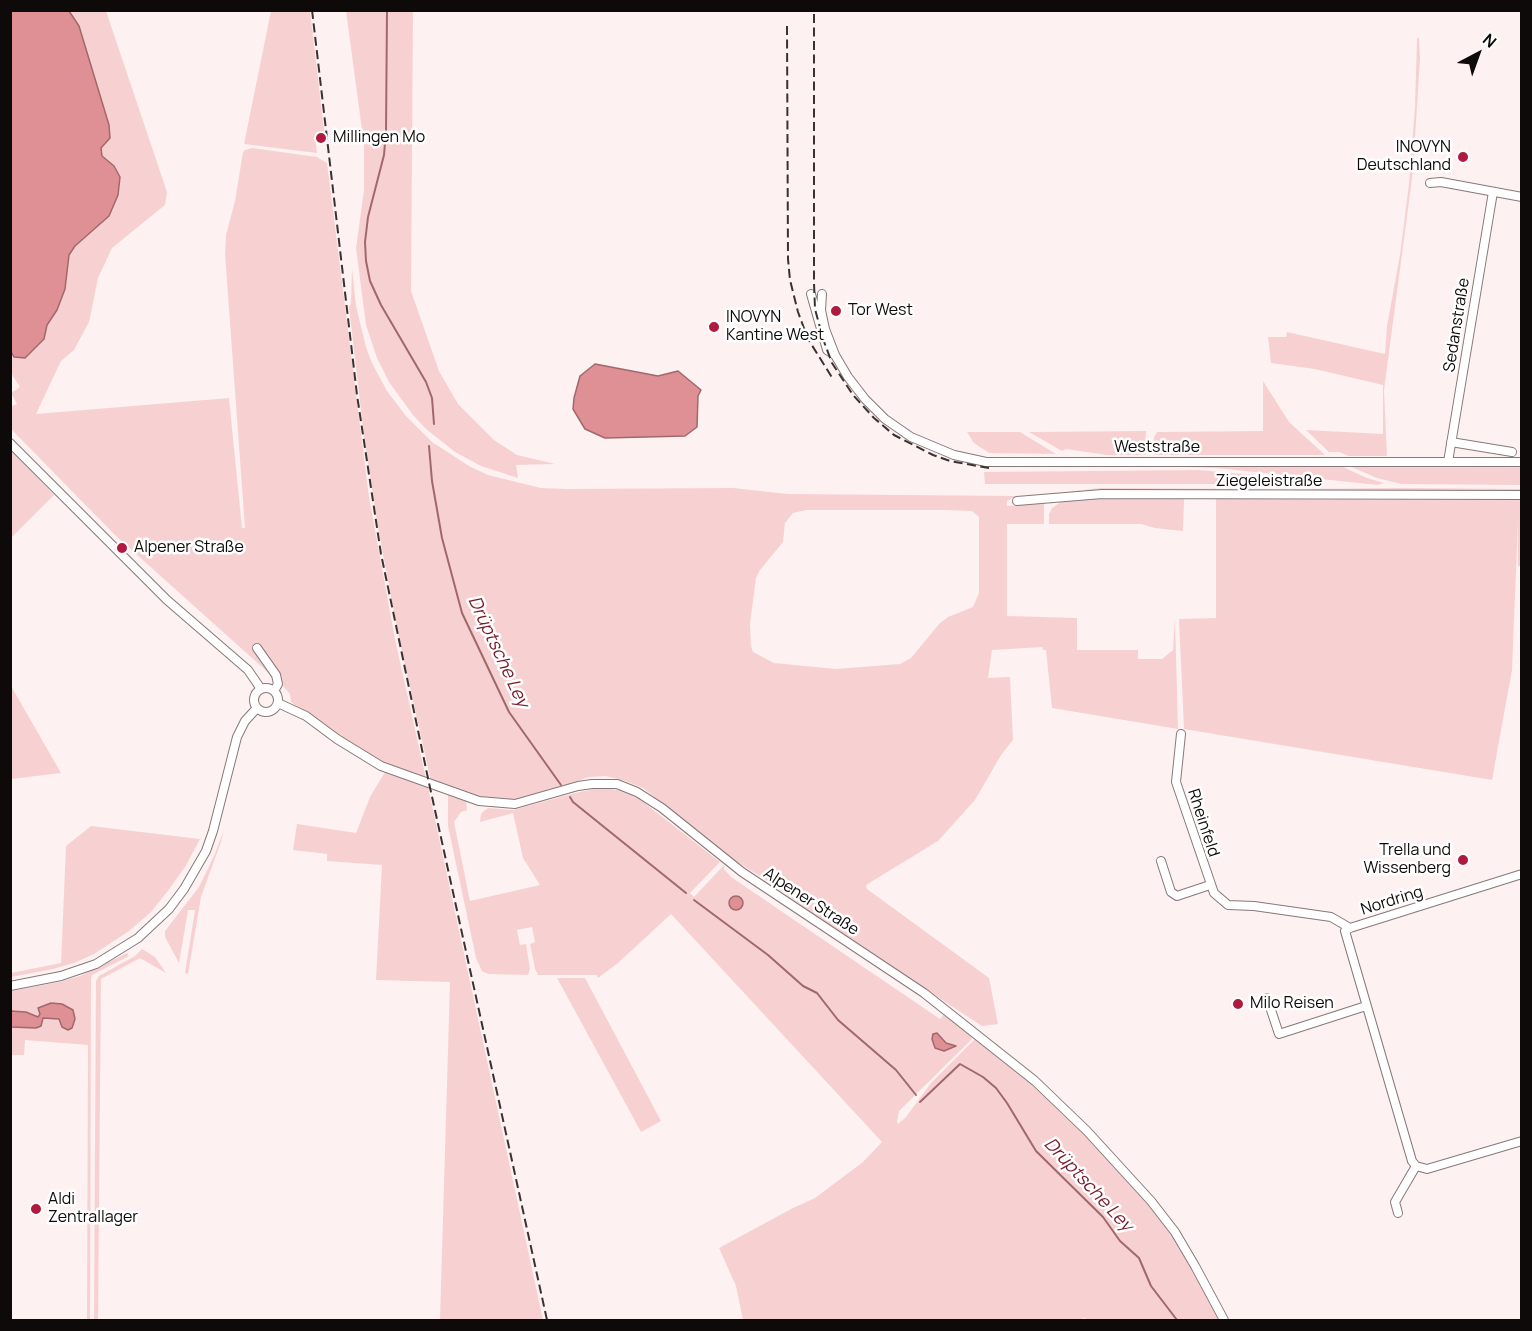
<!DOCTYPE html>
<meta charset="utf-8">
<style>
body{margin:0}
#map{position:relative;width:1532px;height:1331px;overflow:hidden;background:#fef1f1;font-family:Manrope,sans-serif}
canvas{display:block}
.frame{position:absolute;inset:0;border:12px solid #0f0a0a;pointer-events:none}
.north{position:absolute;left:1448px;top:24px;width:60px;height:60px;-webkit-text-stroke:4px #fff;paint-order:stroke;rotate:41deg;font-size:16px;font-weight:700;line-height:24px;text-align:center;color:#0f0a0a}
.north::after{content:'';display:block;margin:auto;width:21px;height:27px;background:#0f0a0a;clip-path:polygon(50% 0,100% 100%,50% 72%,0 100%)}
</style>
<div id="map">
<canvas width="1532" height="1331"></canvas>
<div class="frame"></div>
<div class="north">N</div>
</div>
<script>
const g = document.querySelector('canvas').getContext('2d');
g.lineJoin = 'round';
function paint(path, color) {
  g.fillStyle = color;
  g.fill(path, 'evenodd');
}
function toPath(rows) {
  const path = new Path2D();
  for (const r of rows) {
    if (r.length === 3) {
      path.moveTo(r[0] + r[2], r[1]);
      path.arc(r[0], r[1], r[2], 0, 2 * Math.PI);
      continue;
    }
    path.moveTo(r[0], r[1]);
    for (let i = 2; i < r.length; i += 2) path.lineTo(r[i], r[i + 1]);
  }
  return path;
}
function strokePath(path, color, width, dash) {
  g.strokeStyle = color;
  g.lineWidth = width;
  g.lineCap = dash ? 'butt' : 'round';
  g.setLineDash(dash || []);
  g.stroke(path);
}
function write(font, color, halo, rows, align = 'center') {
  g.font = font + ' Manrope,sans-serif';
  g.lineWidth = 5;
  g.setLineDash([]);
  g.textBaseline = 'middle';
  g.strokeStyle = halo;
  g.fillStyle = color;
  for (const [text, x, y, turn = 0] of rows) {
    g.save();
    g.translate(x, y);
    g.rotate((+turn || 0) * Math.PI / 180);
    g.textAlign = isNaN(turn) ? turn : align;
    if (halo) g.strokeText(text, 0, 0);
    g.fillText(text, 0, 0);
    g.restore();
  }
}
const green = toPath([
 [69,11,106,11,167,192,165,205,112,248,98,278,89,322,74,350,61,361,36,414,229,398,242,528,245,528,225,254,226,235,235,201,243,152,245,150,252,148,317,157,327,163,369,497,395,639,426,779,380,762,324,726,291,702,290,694,281,684,116,536,11,429,10,407,17,404,11,393,20,387,11,373,11,350,14,357,44,339,47,325,57,310,65,289,69,255,75,246,109,216,118,195,120,177,114,166,102,156,79,26],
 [271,11,310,11,324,130,323,133,315,134,317,153,244,144],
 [346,11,413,11,411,291,439,371,458,404,494,440,517,455,555,464,516,465,518,478,481,466,455,452,426,429,413,415,389,382,377,358,366,325,356,248,364,190,364,145],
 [1417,38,1419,38,1420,58,1413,171,1384,390,1387,456,1349,456,1339,452,1329,452,1306,430,1383,434,1383,385,1315,369,1271,363,1268,337,1286,337,1287,332,1385,354,1387,326,1400,255,1409,184,1415,107],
 [352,268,356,306,366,347,372,363,387,391,406,416,432,442,469,466,488,475,541,488,566,489,733,488,788,494,1017,496,1007,501,1007,506,1044,503,1044,524,1007,524,1007,616,1077,618,1077,650,1138,650,1138,659,1162,659,1173,650,1175,619,1178,729,1052,708,1046,650,1043,650,1042,647,992,650,988,678,1010,677,1013,740,1001,755,975,800,938,841,866,885,867,889,989,978,998,1024,982,1026,834,929,766,880,728,856,643,788,625,781,606,776,589,777,525,799,510,801,486,799,431,781,399,638,378,528,364,436,349,307,351,303],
 [945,510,972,511,979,517,979,593,973,607,948,617,940,623,911,658,900,664,836,669,774,663,753,652,751,646,750,624,756,578,760,570,783,542,785,523,793,513,806,510],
 [1263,381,1289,422,1325,455,1154,455,1154,437,1157,432,1263,431],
 [1146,431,1145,455,1107,455,1066,449,1062,451,1029,432],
 [967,432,1020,432,1056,454,989,453,974,443],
 [11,450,54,495,11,538],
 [1187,465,1341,466,1367,478,1384,483,1378,485,1216,468,1187,467],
 [1521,465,1521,485,1401,484,1377,478,1349,466],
 [1199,470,1266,476,1313,484,985,484,984,472],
 [1101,488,1247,489,1225,492,1090,490,1058,493],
 [1401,488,1521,489,1522,491,1363,494,1303,489],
 [1118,497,1184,499,1183,531,1155,528,1141,524,1049,524,1049,514,1052,508,1062,501,1069,499],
 [1216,499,1390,500,1521,499,1521,566,1518,566,1518,522,1512,670,1492,780,1184,729,1179,619,1216,618],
 [11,686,61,773,11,779],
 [385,772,428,787,543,1320,440,1320,450,982,376,980,382,865,327,861,327,854,293,850,297,824,356,833,370,797],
 [606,788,623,791,638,798,720,862,690,893,694,897,724,865,724,869,731,877,940,1019,944,1014,971,1035,972,1039,968,1043,899,1111,897,1121,898,1124,906,1117,931,1083,979,1035,1087,1131,1175,1232,1224,1320,1087,1320,1085,1318,1078,1320,743,1320,736,1286,719,1248,793,1208,815,1198,863,1162,882,1142,671,914,618,963,598,978,597,975,538,975,535,969,530,944,535,942,532,927,517,930,520,945,526,944,530,969,528,975,488,974,482,971,476,958,448,826,448,794,466,800,467,810,461,812,454,822,470,901,540,885,523,858,513,813,480,822,481,814,484,811,488,808,513,810,571,794,593,789],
 [91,826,200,839,185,867,167,892,151,912,129,931,94,954,74,963,53,969,11,977,11,973,61,963,66,846],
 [224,830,221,842,201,897,188,974,185,973,195,910,188,910,179,963,165,937,165,931,199,887,214,856],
 [142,949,155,957,166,973,140,958,101,979,98,1320,94,1320,96,981,99,976,135,956],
 [127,953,129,956,92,975,91,979,90,1320,87,1320,88,1045,25,1040,24,1055,11,1055,11,991,60,982,80,976],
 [557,978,585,978,661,1121,641,1132]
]);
const water = toPath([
 [11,10,69,11,79,26,109,125,110,138,101,148,102,156,114,166,120,177,118,195,109,216,75,246,69,255,65,289,57,310,47,325,44,339,25,358,14,357,10,350,11,10],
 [595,364,658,376,678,371,701,390,698,396,697,427,685,436,605,438,585,429,573,409,574,398,580,376,595,364],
 [736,903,7],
 [51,1003,62,1004,73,1010,75,1019,72,1028,68,1030,62,1027,59,1019,43,1018,41,1026,36,1028,11,1027,11,1011,26,1012,38,1017,40,1014,38,1008,51,1003],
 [937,1033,946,1043,956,1046,944,1051,935,1048,932,1039,933,1034,937,1033]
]);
const stream = toPath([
 [387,10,386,131,384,155,368,217,365,242,366,261,370,281,381,305,426,382,432,398,434,424],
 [429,446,432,481,442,538,462,613,509,712,561,785],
 [570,797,573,802,686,893],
 [694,900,768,955,803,986,817,993,838,1020,896,1070,916,1095],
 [920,1102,960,1064,983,1077,996,1088,1007,1103,1036,1151,1103,1217,1120,1241,1139,1258,1151,1286,1177,1320]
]);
const minor = toPath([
 [1430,183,1441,182,1522,197],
 [811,294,827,350,835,355],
 [822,294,821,310,825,329,835,355,848,377,865,399,885,419,911,437,954,455,986,462,1522,462],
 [1451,442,1512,452],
 [10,443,167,600,248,670,261,689],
 [1448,462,1493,192],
 [1017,501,1102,494,1522,495],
 [257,648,276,675,278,684,274,691],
 [266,700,12],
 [278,703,306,716,337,739,381,766,479,801,515,804,578,786,592,784,617,784,637,792,662,808,742,872,924,993,1035,1081,1087,1131,1151,1201,1175,1232,1195,1266,1224,1320],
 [1181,734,1176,782,1214,893,1228,905,1254,906,1331,917,1350,928],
 [1161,861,1171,892,1177,896,1210,885],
 [1522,874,1350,928,1345,931,1412,1161,1416,1166,1427,1169,1522,1141],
 [10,986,61,976,96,964,138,938,169,909,184,889,206,851,213,831,237,737,245,721,257,708],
 [1267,998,1279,1034,1366,1006],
 [1398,1213,1395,1202,1416,1166]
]);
const rail = toPath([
 [312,10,357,395,381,554,429,783,547,1320],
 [814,14,814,283,815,309,823,339,832,363,853,395,874,418,894,435,933,455,950,461,989,468],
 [787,26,788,259,790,280,798,312,808,339,833,379]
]);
const markers = [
 [321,138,6,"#af1b3e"],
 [1463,157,6,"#af1b3e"],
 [836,311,6,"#af1b3e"],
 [714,327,6,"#af1b3e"],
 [122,548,6,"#af1b3e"],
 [1463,860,6,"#af1b3e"],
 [1238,1004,6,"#af1b3e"],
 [36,1209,6,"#af1b3e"]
];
const poiNames = [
 ["Millingen Mo",333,138],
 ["INOVYN",1451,148,"right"],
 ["Deutschland",1451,166,"right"],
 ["Tor West",848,311],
 ["INOVYN",726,318],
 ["Kantine West",726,336],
 ["Alpener Straße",134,548],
 ["Trella und",1451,851,"right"],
 ["Wissenberg",1451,869,"right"],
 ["Milo Reisen",1250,1004],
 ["Aldi",48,1200],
 ["Zentrallager",48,1218]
];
const streetNames = [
 ["Sedanstraße",1457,325,-81],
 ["Weststraße",1157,448],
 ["Ziegeleistraße",1269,482],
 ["Rheinfeld",1203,823,72],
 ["Nordring",1392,901,-17],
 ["Alpener Straße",811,902,33]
];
const waterNames = [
 ["Drüptsche Ley",498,652,65],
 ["Drüptsche Ley",1088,1185,47]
];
paint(green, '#f7d1d2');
paint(water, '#df9095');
strokePath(water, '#a1686b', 1.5);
strokePath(stream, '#a1686b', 2);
strokePath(minor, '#877879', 10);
strokePath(minor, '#fff', 8);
strokePath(rail, '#393232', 2, [9, 4.5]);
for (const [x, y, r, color] of markers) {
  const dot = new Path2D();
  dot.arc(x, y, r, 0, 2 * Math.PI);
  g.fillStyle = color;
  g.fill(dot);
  strokePath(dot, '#fff', 2);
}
write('16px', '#0f0a0a', '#fff', poiNames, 'left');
write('16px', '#0f0a0a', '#fff', streetNames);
write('italic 18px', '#771a2c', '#fff', waterNames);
</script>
